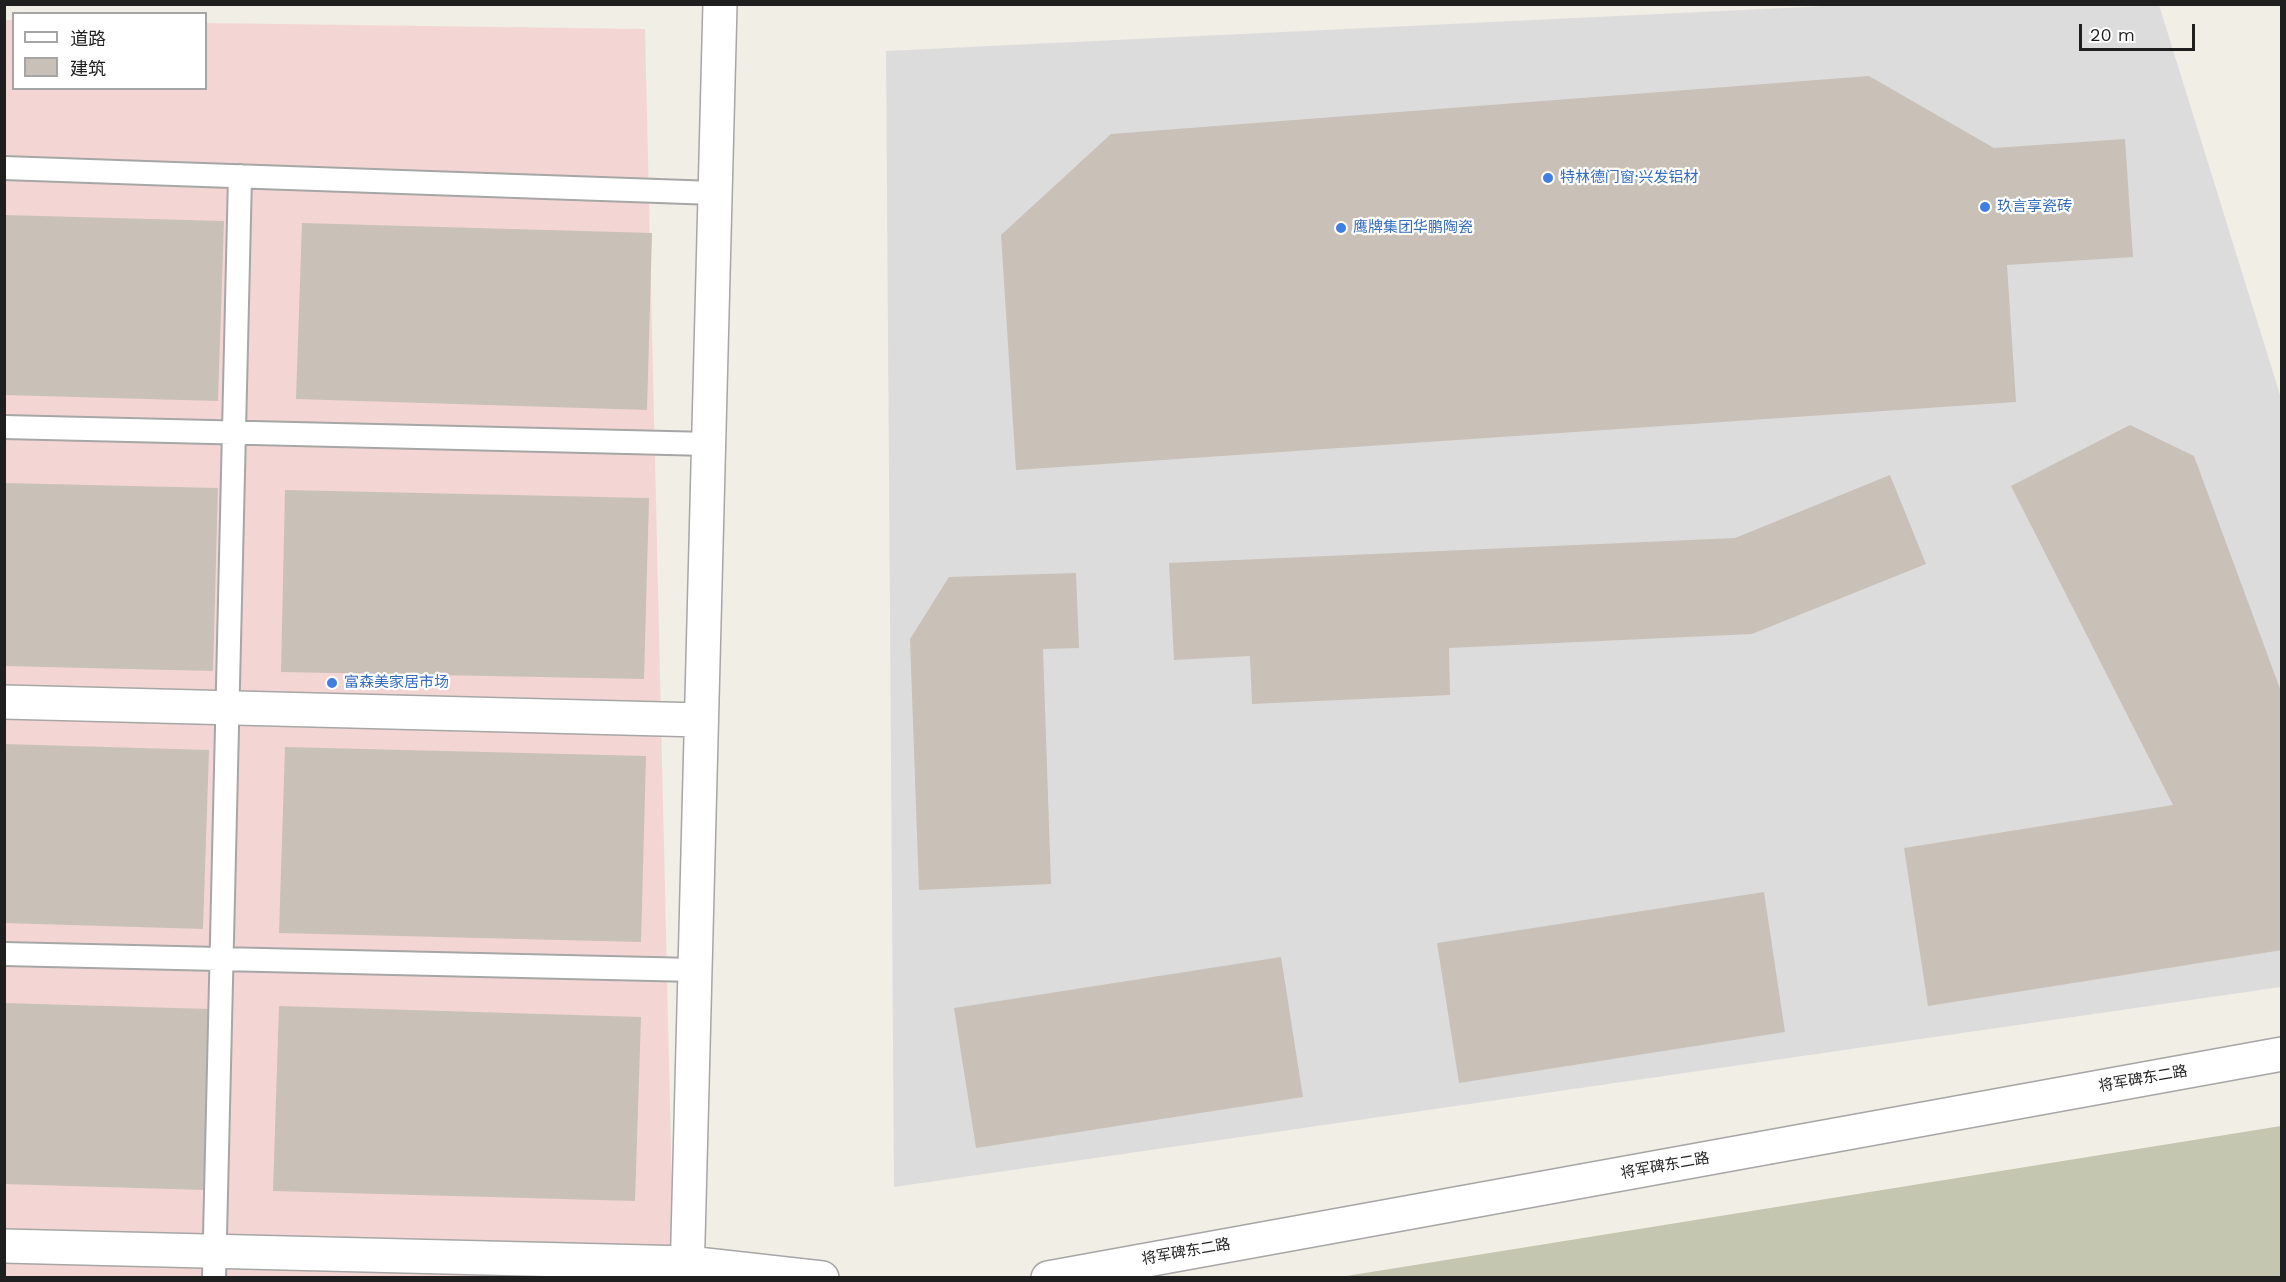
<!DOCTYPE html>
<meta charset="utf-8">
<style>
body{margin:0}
#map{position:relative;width:2286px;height:1282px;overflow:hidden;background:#f1eee5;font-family:"Work Sans","Noto Sans SC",sans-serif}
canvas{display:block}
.frame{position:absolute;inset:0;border:6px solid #1f1f1f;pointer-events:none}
.legend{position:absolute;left:12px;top:12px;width:195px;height:78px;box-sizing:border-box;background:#fff;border:2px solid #a5a5a5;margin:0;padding:8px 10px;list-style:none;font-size:18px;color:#1f1f1f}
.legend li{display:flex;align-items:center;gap:12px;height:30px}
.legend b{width:30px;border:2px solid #a5a5a5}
.scale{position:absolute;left:2079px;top:24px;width:116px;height:27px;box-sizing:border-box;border:3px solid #1f1f1f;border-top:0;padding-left:8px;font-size:18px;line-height:21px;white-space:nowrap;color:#1f1f1f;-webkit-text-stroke:4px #fff;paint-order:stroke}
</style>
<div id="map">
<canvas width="2286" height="1282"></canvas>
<div class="frame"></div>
<ul class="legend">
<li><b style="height:8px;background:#fff"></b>道路</li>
<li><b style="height:16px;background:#c9c0b7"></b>建筑</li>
</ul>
<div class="scale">20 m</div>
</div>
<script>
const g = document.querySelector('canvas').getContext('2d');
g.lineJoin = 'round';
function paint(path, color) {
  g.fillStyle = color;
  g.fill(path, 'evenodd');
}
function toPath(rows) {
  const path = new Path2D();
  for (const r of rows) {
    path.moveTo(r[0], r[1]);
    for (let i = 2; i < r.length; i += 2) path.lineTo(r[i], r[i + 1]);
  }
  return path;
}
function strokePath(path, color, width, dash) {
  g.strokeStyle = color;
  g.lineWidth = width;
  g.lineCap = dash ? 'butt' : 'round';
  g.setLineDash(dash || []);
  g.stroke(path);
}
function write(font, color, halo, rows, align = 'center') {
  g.font = font + ' "Work Sans","Noto Sans SC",sans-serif';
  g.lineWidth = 4.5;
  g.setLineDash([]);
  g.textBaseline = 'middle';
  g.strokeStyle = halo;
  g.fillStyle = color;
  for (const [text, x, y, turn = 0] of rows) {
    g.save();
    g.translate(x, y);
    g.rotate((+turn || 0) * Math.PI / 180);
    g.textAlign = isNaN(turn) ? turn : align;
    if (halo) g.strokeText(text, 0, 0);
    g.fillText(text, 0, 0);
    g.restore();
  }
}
const residential = toPath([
 [1847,5,2159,5,2281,398,2281,987,894,1187,886,51]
]);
const commercial = toPath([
 [5,20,13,20,14,88,206,88,206,23,645,29,674,1277,5,1278]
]);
const construction = toPath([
 [2281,1126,2281,1277,1340,1277]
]);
const building = toPath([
 [1869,76,1994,148,2125,139,2133,257,2007,265,2016,402,1016,470,1001,235,1111,134],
 [4,215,224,221,218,401,4,395],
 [302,223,652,233,647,410,296,399],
 [2130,425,2194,456,2282,694,2282,950,1928,1006,1904,848,2173,805,2011,486],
 [1890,475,1926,564,1752,634,1449,648,1450,695,1252,704,1250,656,1174,660,1169,563,1735,538],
 [4,483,218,488,213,671,4,666],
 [285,490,649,498,644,679,281,672],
 [1076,573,1079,648,1043,649,1051,884,919,890,910,639,949,577],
 [4,744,209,750,203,929,4,923],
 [285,747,646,756,641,942,279,933],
 [1764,892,1785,1032,1459,1083,1437,943],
 [1281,957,1303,1097,976,1148,954,1008],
 [4,1003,210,1009,204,1190,4,1184],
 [279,1006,641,1017,635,1201,273,1191]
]);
const lane = toPath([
 [4,168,715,193],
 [4,427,709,444],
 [4,954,695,970],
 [214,1278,240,176]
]);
const street = toPath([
 [4,702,701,720],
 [4,1246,688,1263,822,1278],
 [687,1278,720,4],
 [1048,1278,2282,1054]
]);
const markers = [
 [1548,178,6,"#3f7fe0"],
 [1985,207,6,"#3f7fe0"],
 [1341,228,6,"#3f7fe0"],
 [332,683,6,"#3f7fe0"]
];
const shopNames = [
 ["特林德门窗·兴发铝材",1560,178],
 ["玖言享瓷砖",1997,207],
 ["鹰牌集团华鹏陶瓷",1353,228],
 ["富森美家居市场",344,683]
];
const streetNames = [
 ["将军碑东二路",2143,1079,-10],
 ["将军碑东二路",1665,1166,-10],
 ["将军碑东二路",1186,1252,-10]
];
paint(residential, '#dddcdc');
paint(commercial, '#f3d6d3');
paint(construction, '#c5c6af');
paint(building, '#c9c0b7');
strokePath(lane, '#a6a6a6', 26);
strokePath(street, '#a6a6a6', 36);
strokePath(lane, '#fff', 22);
strokePath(street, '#fff', 33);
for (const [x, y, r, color] of markers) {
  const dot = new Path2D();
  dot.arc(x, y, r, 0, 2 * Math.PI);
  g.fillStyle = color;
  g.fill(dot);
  strokePath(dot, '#fff', 2);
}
write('15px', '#366cbe', '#fff', shopNames, 'left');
write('15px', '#1f1f1f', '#fff', streetNames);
</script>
